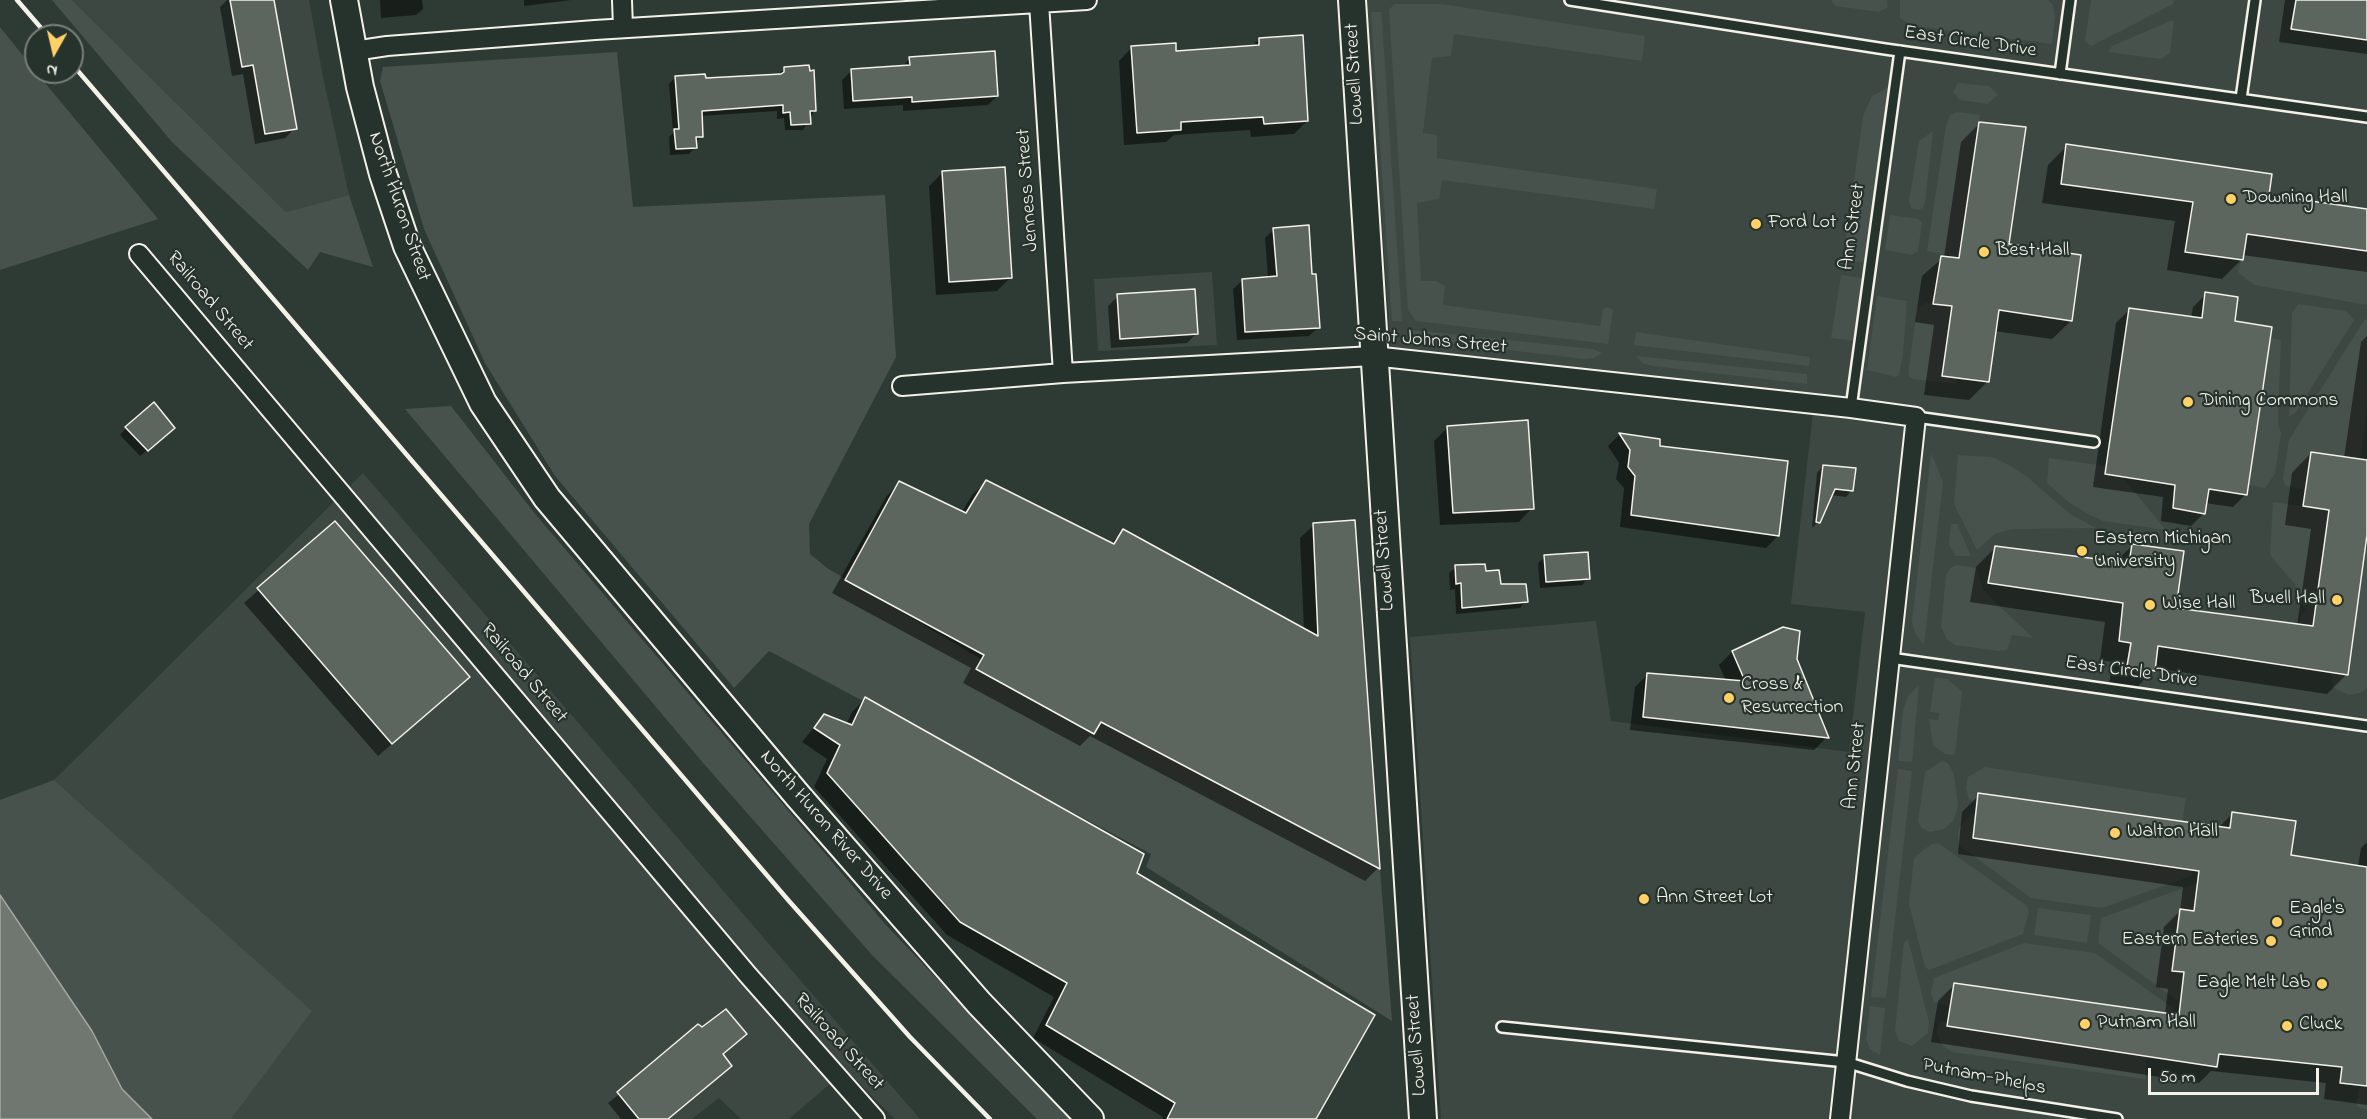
<!DOCTYPE html>
<style>
body{margin:0}
#map{position:relative;width:2367px;height:1119px;overflow:hidden;background:#2e3b34;font-family:"Indie Flower",sans-serif}
canvas{display:block}
.north{position:absolute;left:24px;top:24px;width:60px;height:60px;box-sizing:border-box;background:#26332d;border:2px solid #787f78;border-radius:50%;rotate:188deg;font-size:16px;font-weight:700;line-height:24px;text-align:center;color:#f4f1e8}
.north::after{content:'';display:block;margin:auto;width:21px;height:27px;background:#ffd166;clip-path:polygon(50% 0,100% 100%,50% 72%,0 100%)}
.scale{position:absolute;left:2148px;top:1068px;width:171px;height:27px;box-sizing:border-box;border:3px solid #f4f1e8;border-top:0;padding-left:8px;font-size:18px;line-height:21px;white-space:nowrap;color:#f4f1e8;-webkit-text-stroke:4px #26332d;paint-order:stroke}
</style>
<div id="map">
<canvas width="2367" height="1119"></canvas>
<div class="north">N</div>
<div class="scale">50 m</div>
</div>
<script>
const g = document.querySelector('canvas').getContext('2d');
g.lineJoin = 'round';
function paint(path, color) {
  g.fillStyle = color;
  g.fill(path, 'evenodd');
}
function toPath(rows) {
  const path = new Path2D();
  for (const r of rows) {
    path.moveTo(r[0], r[1]);
    for (let i = 2; i < r.length; i += 2) path.lineTo(r[i], r[i + 1]);
  }
  return path;
}
function strokePath(path, color, width, dash) {
  g.strokeStyle = color;
  g.lineWidth = width;
  g.lineCap = dash ? 'butt' : 'round';
  g.setLineDash(dash || []);
  g.stroke(path);
}
function write(font, color, halo, rows, align = 'center') {
  g.font = font + ' "Indie Flower",sans-serif';
  g.lineWidth = 4.5;
  g.setLineDash([]);
  g.textBaseline = 'middle';
  g.strokeStyle = halo;
  g.fillStyle = color;
  for (const [text, x, y, turn = 0] of rows) {
    g.save();
    g.translate(x, y);
    g.rotate((+turn || 0) * Math.PI / 180);
    g.textAlign = isNaN(turn) ? turn : align;
    if (halo) g.strokeText(text, 0, 0);
    g.fillText(text, 0, 0);
    g.restore();
  }
}
const built = toPath([
 [72,0,309,0,323,77,349,195,286,212],
 [1366,0,2367,0,2367,1119,1441,1119,1410,637,1596,621,1611,721,1849,752,1865,612,1791,604,1813,413,1392,366],
 [1212,272,1217,345,1098,351,1094,279],
 [363,473,920,1119,895,1119,846,1070,789,1119,741,1119,719,1098,692,1119,231,1119,311,1011,54,780]
]);
const green = toPath([
 [52,0,72,0,286,212,349,195,373,267,320,252,308,270,172,142],
 [1831,0,1887,0,1888,7,1879,12,1836,6],
 [1900,0,2048,0,2053,5,2055,16,2052,44,1913,26,1900,18],
 [2091,0,2174,0,2173,4,2091,46,2085,41],
 [1394,4,1442,4,1645,36,1642,61,1454,34,1451,56,1432,58,1431,64,1423,133,1437,135,1437,158,1657,189,1654,209,1442,180,1439,199,1417,203,1421,281,1436,281,1445,286,1443,305,1600,326,1603,309,1608,307,1613,310,1608,344,1416,321,1408,310,1389,10],
 [1371,12,1381,12,1382,21,1402,321,1392,321],
 [2170,21,2174,21,2170,53,2161,59,2108,52,2112,46],
 [0,27,36,72,158,219,0,270],
 [617,52,633,207,885,195,896,357,809,524,810,554,827,568,981,659,976,670,1094,733,1101,722,1380,869,1392,1021,1146,867,1151,854,769,651,734,688,555,476,485,363,424,229,380,81,383,67],
 [1958,83,1989,86,1998,95,1987,104,1960,100,1953,92],
 [1889,87,1865,263,1843,259,1863,116,1872,96],
 [1957,112,1980,115,1959,258,1927,251,1946,126,1950,115],
 [1933,131,1925,203,1923,208,1918,210,1911,208,1909,201,1919,141],
 [1890,215,1918,219,1922,223,1918,251,1912,255,1885,250],
 [2247,234,2367,251,2367,305,2254,285,2238,272],
 [1841,275,1862,278,1855,341,1831,338],
 [1877,296,1907,301,1903,354,1899,375,1896,377,1867,370],
 [1925,303,1952,306,1942,376,1956,378,1956,384,1913,379,1908,375,1917,308],
 [2298,304,2346,311,2354,320,2296,412,2289,417,2292,313],
 [2365,319,2367,320,2367,409,2360,459,2311,452,2305,490,2285,485,2283,478,2289,440],
 [1412,330,1593,349,1602,353,1594,358,1585,359,1412,339],
 [1636,332,1810,357,1809,366,1634,345],
 [2270,338,2281,340,2278,422,2281,433,2275,474,2265,488,2249,485],
 [1636,356,1807,374,1807,384,1653,366,1644,364],
 [451,406,536,515,886,925,1070,1119,1037,1119,872,955,704,764,405,409],
 [1931,453,1943,482,1924,645,1915,633,1912,622],
 [1958,455,1992,457,2009,465,2026,476,2070,514,2096,528,2012,529,1995,534,1977,550,1954,504],
 [2049,458,2106,466,2105,474,2122,477,2166,530,2103,521,2090,515,2070,503,2047,483],
 [2273,502,2329,510,2307,665,2295,663,2301,614,2307,609,2303,607,2294,583,2270,555],
 [1951,524,1957,524,1971,556,1956,556,1949,545],
 [2367,535,2367,688,2360,693,2349,695,2333,688,2331,673,2348,675],
 [1957,565,1977,568,1983,590,2033,638,2012,635,2007,650,1999,651,1955,645,1947,639,1941,627,1946,575,1950,568],
 [1935,678,1948,679,1962,692,1955,755,1945,754,1933,745,1929,719,1938,720,1939,713,1930,712],
 [1919,685,1912,762,1898,761,1903,711,1908,696],
 [1942,761,1948,763,1954,774,1958,806,1954,820,1944,829,1930,832,1922,828,1918,822,1925,772],
 [1985,767,2186,798,2182,822,1977,806,1969,799,1966,788,1968,777],
 [1898,769,1912,771,1886,998,1871,997],
 [54,780,312,1011,231,1119,152,1119,122,1089,92,1031,0,895,0,800],
 [1971,814,1976,814,1974,838,2193,870,2191,876,2102,908,2031,898,1960,846,1958,838,1959,828],
 [1938,843,2026,905,2029,911,2023,934,1929,970,1925,967,1909,904,1914,858,1931,844],
 [2197,883,2194,911,2180,909,2172,970,2184,972,2181,1003,2098,943,2101,918],
 [2038,908,2091,915,2087,943,2034,935],
 [1908,939,1929,1022,1928,1033,1912,1046,1899,1041,1895,1031,1904,942],
 [2024,943,2095,953,2173,1008,2174,1014,1954,983,1950,1007,1934,1002,1931,993,1934,978],
 [1870,1006,1885,1008,1880,1055,1870,1049,1866,1040],
 [1947,1021,1947,1026,2147,1056,2145,1079,1952,1052,1942,1045,1937,1033,1939,1022],
 [2360,1085,2367,1086,2367,1110,2356,1106]
]);
const water = toPath([
 [0,895,92,1031,122,1089,152,1119,0,1119,0,895]
]);
const shadow = toPath([
 [227,0,273,0,295,128,285,138,255,144,243,74,232,76,220,7],
 [380,0,422,0,423,9,416,15,381,18],
 [524,0,571,0,524,6],
 [2285,0,2367,0,2367,54,2279,42],
 [1259,39,1307,121,1294,134,1251,137,1250,130,1174,135,1166,142,1124,145,1119,61,1132,47,1175,53,1251,47],
 [910,58,997,96,988,105,903,111,903,105,844,109,842,80,851,71,901,68],
 [785,68,815,110,803,130,785,130,784,118,777,119,777,111,700,116,702,136,695,143,695,147,689,154,670,155,669,137,673,133,669,84,675,77,704,80,778,75],
 [1980,123,2007,245,2071,321,2052,339,1994,331,1988,381,1969,400,1924,395,1934,325,1915,322,1922,276,1944,257,1961,142],
 [2067,146,2267,197,2367,211,2367,272,2242,255,2242,259,2222,279,2167,270,2175,221,2042,203,2048,165],
 [942,173,1011,277,997,291,936,295,929,186],
 [1274,229,1311,276,1318,327,1309,336,1237,340,1233,289,1243,280,1268,278,1265,238],
 [2206,294,2233,323,2246,494,2233,507,2205,503,2204,513,2191,526,2161,521,2163,497,2093,487,2116,323,2129,310,2191,318,2193,307],
 [1118,296,1197,333,1187,343,1111,348,1108,306],
 [2367,336,2367,548,2364,548,2346,675,2327,694,2154,668,2135,690,2109,685,2112,662,2100,660,2105,622,1970,602,1976,567,1995,548,2115,562,2132,546,2175,609,2297,626,2311,529,2285,525,2292,473,2311,453,2344,458,2361,342],
 [1448,427,1532,508,1519,522,1440,525,1434,441],
 [126,428,167,434,140,456,120,435],
 [1619,435,1659,441,1658,447,1778,536,1766,548,1620,527,1624,488,1616,479,1619,463,1608,446],
 [1823,466,1852,490,1846,497,1831,495,1818,522,1812,528,1817,473],
 [986,482,1110,544,1123,531,1304,630,1300,538,1314,525,1378,868,1365,881,1090,736,1080,746,963,683,971,668,832,593,886,497,899,483,962,512,972,495],
 [335,523,455,690,378,756,244,603],
 [1545,557,1588,578,1582,585,1540,588,1538,563],
 [1456,567,1485,573,1499,586,1526,601,1520,608,1456,614,1455,589,1450,590,1449,573],
 [1732,652,1795,659,1827,737,1814,750,1630,730,1635,687,1648,674,1726,681,1719,665],
 [865,699,1135,873,1314,1119,1162,1119,1163,1117,1033,1038,1054,997,947,935,814,787,827,759,802,742,824,715,846,725,852,712],
 [1979,795,2218,828,2232,814,2289,857,2358,867,2361,848,2367,842,2367,1105,2324,1099,2326,1083,2211,1071,2199,1083,1931,1042,1938,1001,1954,985,2165,1014,2168,989,2156,987,2164,927,2180,911,2183,887,1958,854,1962,812],
 [702,1029,745,1034,722,1055,720,1076,668,1119,621,1119,608,1103]
]);
const building = toPath([
 [230,0,274,0,297,129,265,134,253,65,242,67,230,0],
 [2296,0,2367,0,2367,40,2291,29,2296,0],
 [1303,35,1308,121,1264,124,1263,117,1181,122,1181,130,1137,133,1131,46,1176,43,1176,51,1259,45,1259,38,1303,35],
 [995,51,998,96,912,102,912,97,853,101,851,69,910,65,909,57,995,51],
 [809,65,810,71,814,70,816,111,810,111,811,124,791,125,790,112,783,113,783,105,702,111,703,137,696,137,697,148,676,149,674,129,679,129,675,76,705,74,706,78,781,74,784,72,784,67,809,65],
 [1979,122,2026,127,2009,244,2081,255,2072,321,1999,310,1989,382,1942,376,1952,306,1933,304,1941,256,1959,258,1979,122],
 [2066,144,2272,174,2269,195,2367,209,2367,251,2247,234,2243,260,2185,252,2193,202,2061,184,2066,144],
 [1005,167,1012,278,949,282,942,171,1005,167],
 [1309,225,1312,274,1316,274,1320,328,1245,332,1242,279,1277,276,1273,228,1309,225],
 [1195,289,1198,334,1120,339,1117,294,1195,289],
 [2205,292,2238,297,2235,321,2272,327,2247,495,2209,489,2205,514,2173,508,2175,485,2105,474,2129,308,2202,318,2205,292],
 [154,402,175,428,148,451,125,427,154,402],
 [1528,420,1534,509,1453,513,1447,426,1528,420],
 [1619,433,1660,439,1660,446,1788,461,1779,536,1631,515,1635,476,1628,467,1630,450,1619,433],
 [2311,452,2367,460,2367,535,2348,675,2158,646,2155,671,2127,666,2131,643,2119,641,2123,603,1988,583,1995,546,2129,563,2132,544,2184,551,2176,608,2313,626,2329,510,2303,506,2311,452],
 [1823,465,1856,468,1853,491,1835,489,1820,523,1816,522,1823,465],
 [986,480,1114,544,1123,529,1318,636,1313,523,1355,520,1380,869,1101,722,1094,734,976,669,984,655,845,580,899,481,966,513,986,480],
 [335,521,470,677,392,744,257,588,335,521],
 [1588,552,1590,579,1546,582,1544,555,1588,552],
 [1485,564,1486,571,1499,570,1501,584,1526,584,1528,602,1462,608,1461,583,1456,584,1455,565,1485,564],
 [1783,627,1800,631,1797,659,1829,738,1643,717,1647,673,1745,681,1732,651,1783,627],
 [865,697,1144,854,1137,873,1375,1015,1316,1119,1167,1119,1175,1103,1046,1025,1067,983,960,922,827,773,840,745,814,728,824,714,852,725,865,697],
 [1978,793,2230,828,2232,812,2296,821,2291,855,2367,867,2367,1086,2340,1083,2342,1067,2219,1054,2217,1067,1947,1026,1954,983,2179,1015,2184,972,2172,971,2180,909,2194,911,2199,871,1973,838,1978,793],
 [726,1009,747,1034,723,1054,732,1066,668,1119,639,1119,617,1092,698,1024,702,1027,726,1009]
]);
const lane = toPath([
 [1570,0,1885,49,2367,117],
 [2060,74,2070,0],
 [2241,99,2255,0],
 [1851,408,1900,51],
 [1916,417,2094,442],
 [1890,658,2367,726],
 [1502,1027,1846,1062,1907,1081,1971,1096,2117,1119]
]);
const street = toPath([
 [622,0,623,28],
 [1039,3,1063,373],
 [354,51,387,46,595,30,1087,0],
 [139,254,748,975,875,1119],
 [902,386,1063,373,1373,356,1851,408,1916,417,1840,1119]
]);
const secondary = toPath([
 [344,0,360,87,383,174,407,246,483,403,547,498,798,796,979,1003,1090,1119],
 [1352,0,1423,1119]
]);
const rail = toPath([
 [17,0,48,36],
 [72,64,789,901,910,1037,990,1119]
]);
const markers = [
 [2231,199,6,"#ffd166"],
 [1756,224,6,"#ffd166"],
 [1984,252,6,"#ffd166"],
 [2188,402,6,"#ffd166"],
 [2082,551,6,"#ffd166"],
 [2337,600,6,"#ffd166"],
 [2150,605,6,"#ffd166"],
 [1729,698,6,"#ffd166"],
 [2115,833,6,"#ffd166"],
 [1644,899,6,"#ffd166"],
 [2277,922,6,"#ffd166"],
 [2271,941,6,"#ffd166"],
 [2322,984,6,"#ffd166"],
 [2085,1024,6,"#ffd166"],
 [2287,1026,6,"#ffd166"]
];
const streetNames = [
 ["East Circle Drive",1970,43,8],
 ["Lowell Street",1356,74,-93],
 ["Jenness Street",1029,190,-94],
 ["North Huron Street",398,207,71],
 ["Ann Street",1854,227,-82],
 ["Railroad Street",209,302,50],
 ["Saint Johns Street",1430,342,5],
 ["Lowell Street",1386,560,-94],
 ["East Circle Drive",2131,673,8],
 ["Railroad Street",523,674,50],
 ["Ann Street",1856,766,-84],
 ["North Huron River Drive",825,826,49],
 ["Railroad Street",838,1043,48],
 ["Lowell Street",1418,1045,-94],
 ["Putnam-Phelps",1984,1078,11]
];
const poiNames = [
 ["Downing Hall",2243,199],
 ["Ford Lot",1768,224],
 ["Best Hall",1996,252],
 ["Dining Commons",2200,402],
 ["Eastern Michigan",2094,540],
 ["University",2094,563],
 ["Buell Hall",2325,600,"right"],
 ["Wise Hall",2162,605],
 ["Cross &",1741,686],
 ["Resurrection",1741,709],
 ["Walton Hall",2127,833],
 ["Ann Street Lot",1656,899],
 ["Eagle's",2289,910],
 ["Grind",2289,933],
 ["Eastern Eateries",2259,941,"right"],
 ["Eagle Melt Lab",2310,984,"right"],
 ["Putnam Hall",2097,1024],
 ["Cluck",2299,1026]
];
paint(built, '#3c4841');
paint(green, '#48524c');
paint(water, '#6f7770');
strokePath(water, '#a4a8a0', 1.5);
paint(shadow, '#0007');
paint(building, '#5c655e');
strokePath(building, '#f4f1e8', 1.5);
strokePath(lane, '#f4f1e8', 14);
strokePath(street, '#f4f1e8', 22);
strokePath(secondary, '#f4f1e8', 30);
strokePath(lane, '#26332d', 9);
strokePath(street, '#26332d', 18);
strokePath(secondary, '#26332d', 26);
strokePath(rail, '#f4f1e8', 4.5);
for (const [x, y, r, color] of markers) {
  const dot = new Path2D();
  dot.arc(x, y, r, 0, 2 * Math.PI);
  g.fillStyle = color;
  g.fill(dot);
  strokePath(dot, '#26332d', 2);
}
write('20px', '#f4f1e8', '#26332d', streetNames);
write('20px', '#f4f1e8', '#26332d', poiNames, 'left');
</script>
